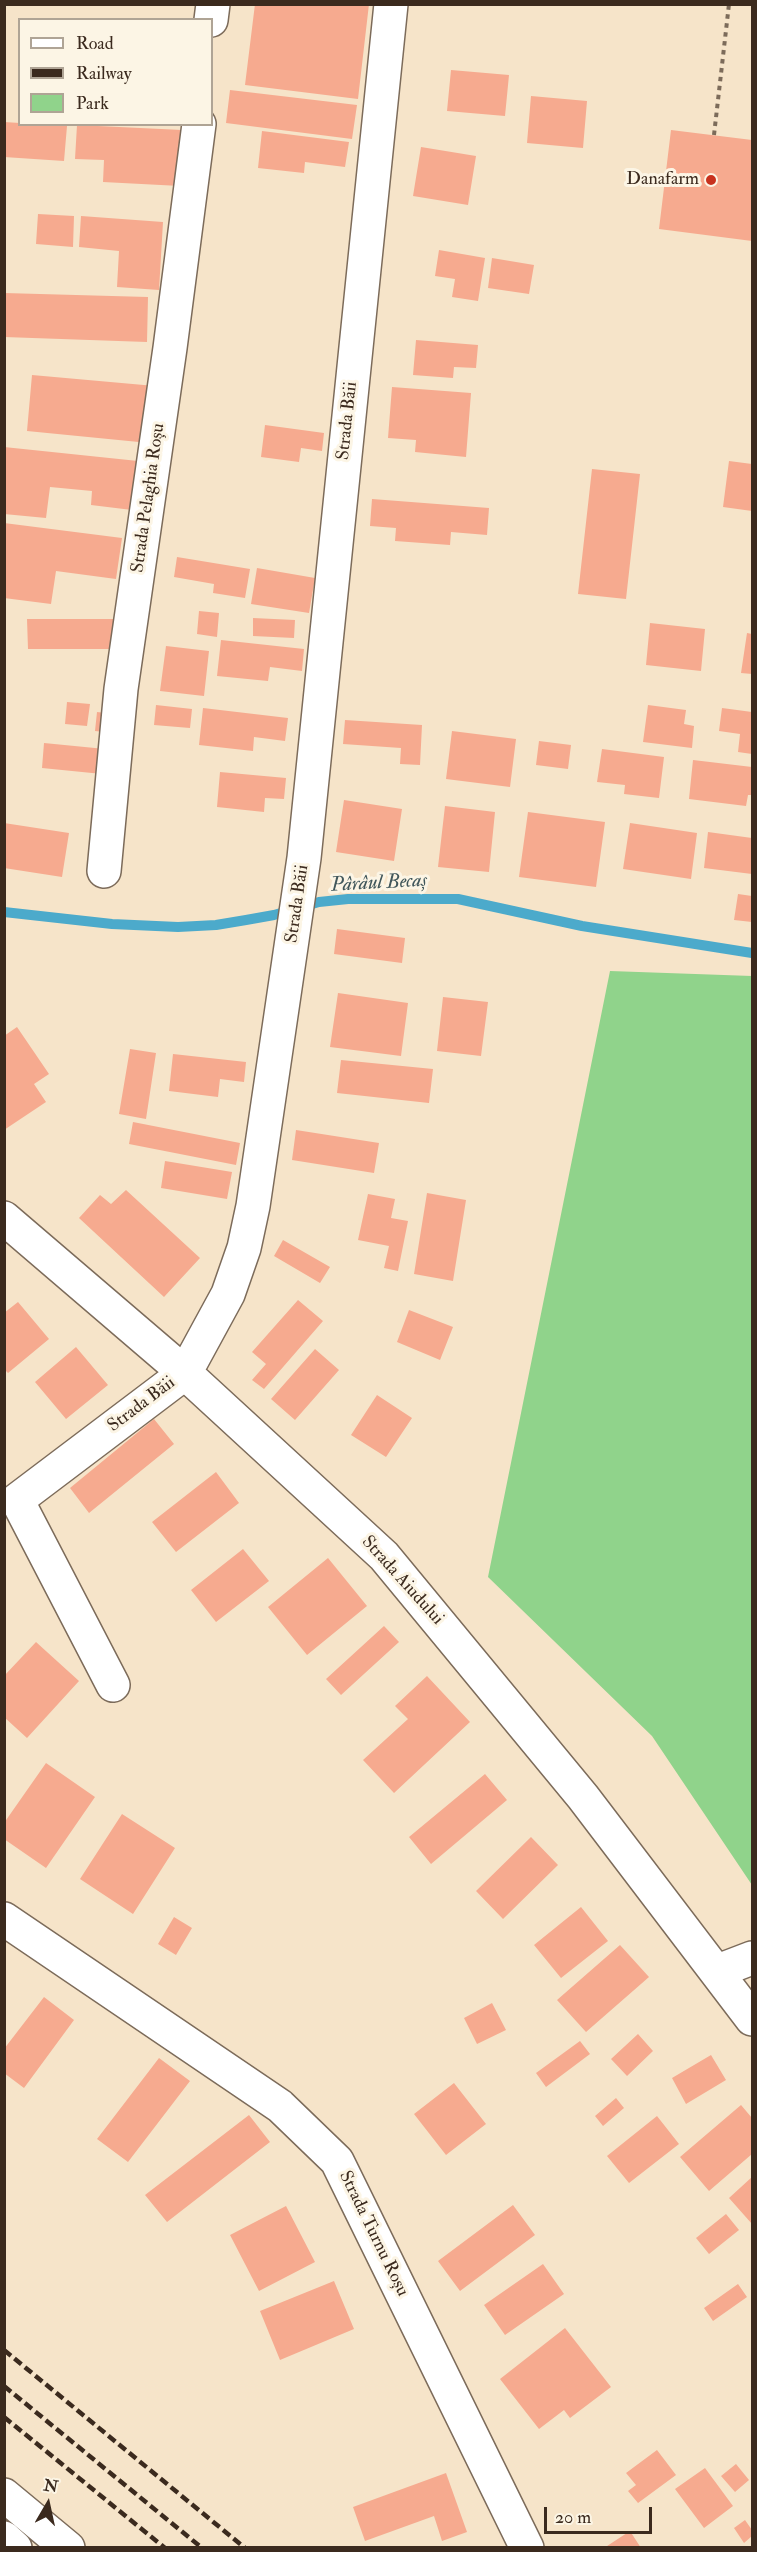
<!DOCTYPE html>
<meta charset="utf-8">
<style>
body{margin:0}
#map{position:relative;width:757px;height:2552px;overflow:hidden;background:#f6e4c9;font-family:"IM FELL Double Pica",serif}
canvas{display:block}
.frame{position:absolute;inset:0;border:6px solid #3b2a1e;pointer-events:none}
.legend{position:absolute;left:18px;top:18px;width:195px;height:108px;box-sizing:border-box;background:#fcf5e5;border:2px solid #afa495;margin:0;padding:8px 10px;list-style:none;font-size:18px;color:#3b2a1e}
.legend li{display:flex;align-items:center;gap:12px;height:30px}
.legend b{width:30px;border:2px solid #afa495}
.north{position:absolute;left:18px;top:2474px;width:60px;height:60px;-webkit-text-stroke:4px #fcf5e5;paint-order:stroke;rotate:9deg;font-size:16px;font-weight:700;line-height:24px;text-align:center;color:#3b2a1e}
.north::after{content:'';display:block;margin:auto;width:21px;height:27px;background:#3b2a1e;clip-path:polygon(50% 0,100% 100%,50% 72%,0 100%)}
.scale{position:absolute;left:544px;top:2507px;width:108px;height:27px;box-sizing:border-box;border:3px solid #3b2a1e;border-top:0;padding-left:8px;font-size:18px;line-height:21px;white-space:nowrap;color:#3b2a1e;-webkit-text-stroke:4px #fcf5e5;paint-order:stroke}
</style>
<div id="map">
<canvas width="757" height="2552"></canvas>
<div class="frame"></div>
<ul class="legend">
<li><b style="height:8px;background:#fff"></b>Road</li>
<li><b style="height:8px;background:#3b2a1e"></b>Railway</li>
<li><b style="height:16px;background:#90d38b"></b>Park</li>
</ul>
<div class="north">N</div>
<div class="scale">20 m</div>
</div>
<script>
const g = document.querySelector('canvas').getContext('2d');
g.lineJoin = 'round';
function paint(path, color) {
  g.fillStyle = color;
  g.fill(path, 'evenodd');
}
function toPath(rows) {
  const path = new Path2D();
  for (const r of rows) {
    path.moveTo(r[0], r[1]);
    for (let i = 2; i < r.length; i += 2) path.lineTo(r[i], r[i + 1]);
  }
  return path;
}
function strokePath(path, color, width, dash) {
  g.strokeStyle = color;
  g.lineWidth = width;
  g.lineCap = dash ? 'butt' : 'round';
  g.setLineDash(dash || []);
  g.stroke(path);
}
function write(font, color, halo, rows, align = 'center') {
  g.font = font + ' "IM FELL Double Pica",serif';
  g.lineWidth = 6;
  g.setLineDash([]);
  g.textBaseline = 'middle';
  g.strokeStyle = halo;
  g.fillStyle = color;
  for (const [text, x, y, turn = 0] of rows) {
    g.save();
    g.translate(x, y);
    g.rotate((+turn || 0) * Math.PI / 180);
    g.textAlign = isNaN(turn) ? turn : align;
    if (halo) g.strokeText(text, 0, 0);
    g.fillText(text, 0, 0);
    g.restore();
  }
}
const green = toPath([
 [610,971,752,976,752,1885,652,1736,488,1577]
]);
const stream = toPath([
 [4,912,112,924,178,927,216,925,246,920,274,915,319,902,348,899,458,899,582,926,752,953]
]);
const building = toPath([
 [255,4,369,4,358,99,245,85],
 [451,70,509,75,505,116,447,111],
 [230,90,357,105,352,139,226,123],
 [531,96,587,101,583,148,527,143],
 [4,122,20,123,20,124,67,126,64,161,4,157],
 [77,125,182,130,180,186,103,182,104,160,75,159],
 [671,130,752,140,752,241,659,229],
 [262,131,349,142,345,167,305,162,304,173,258,168],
 [421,147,476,156,468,205,413,196],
 [38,214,74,216,73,247,36,244],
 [81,216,163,222,159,290,117,287,119,251,79,247],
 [439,250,485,258,478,301,452,297,455,279,435,276],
 [492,258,534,265,529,294,488,288],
 [4,293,148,297,147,342,4,337],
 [416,340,478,345,476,368,454,367,453,378,413,375],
 [32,375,155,386,149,443,27,431],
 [392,387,471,393,466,457,415,452,416,440,388,438],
 [265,425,324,433,322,451,301,448,299,462,261,457],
 [4,447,138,461,132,510,91,505,92,491,50,487,46,518,4,514],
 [729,461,752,464,752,511,723,507],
 [592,469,640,474,626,599,578,594],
 [372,499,489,508,487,535,451,532,450,545,395,541,396,528,370,526],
 [4,523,122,538,116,579,56,571,51,604,4,598],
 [177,557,250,569,245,598,213,593,214,584,174,577],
 [257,568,315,578,309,613,251,604],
 [199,611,219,613,217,637,197,634],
 [253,618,295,620,294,638,253,636],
 [27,619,113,619,113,649,28,649],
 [650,623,705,629,701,671,646,665],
 [747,633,752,634,752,674,741,673],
 [221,640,304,649,302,671,270,667,268,681,217,676],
 [166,646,209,651,204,696,160,691],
 [67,702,90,704,87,726,65,724],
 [156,705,192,709,190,728,154,725],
 [648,705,686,710,684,724,694,726,692,748,643,742],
 [203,708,288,718,285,741,254,737,253,751,199,745],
 [722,708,752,712,752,754,738,752,740,734,719,731],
 [97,712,114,714,112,733,95,731],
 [345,720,422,725,420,765,400,764,401,748,343,744],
 [452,731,516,739,510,787,446,779],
 [539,741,571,745,568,769,536,765],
 [44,743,105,749,102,774,42,768],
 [602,749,664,757,659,798,624,794,625,785,597,782],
 [693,760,752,767,752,795,748,795,746,806,689,799],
 [220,772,286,778,284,799,265,798,264,812,217,807],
 [344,800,402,809,394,861,336,852],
 [445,806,495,812,489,872,438,867],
 [528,812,605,822,596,887,519,877],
 [4,823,69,833,62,877,4,868],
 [630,823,697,833,691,879,623,869],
 [708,832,752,838,752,874,704,868],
 [738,894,752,896,752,922,734,920],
 [337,929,405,938,402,963,334,954],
 [338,993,408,1003,401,1056,330,1047],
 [443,997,488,1002,481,1056,437,1051],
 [17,1027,49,1074,34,1084,46,1102,4,1130,4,1036],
 [130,1049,156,1053,146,1119,119,1114],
 [173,1054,246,1062,244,1082,220,1079,218,1097,169,1091],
 [341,1060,433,1069,429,1103,337,1093],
 [133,1122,240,1143,236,1165,129,1144],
 [296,1130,379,1143,374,1173,292,1160],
 [165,1161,232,1172,227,1199,161,1188],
 [126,1190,200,1258,164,1297,79,1218,100,1195,111,1204],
 [427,1193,466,1200,453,1281,414,1274],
 [368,1194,395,1199,391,1218,408,1221,398,1271,384,1268,389,1246,358,1240],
 [283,1240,330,1267,320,1283,274,1256],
 [298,1300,323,1321,264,1389,252,1380,266,1364,252,1352],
 [18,1302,49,1339,8,1373,4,1369,4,1313],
 [409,1310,453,1327,440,1360,397,1342],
 [76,1347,108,1385,66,1419,35,1382],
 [315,1349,339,1370,295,1420,271,1399],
 [377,1395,412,1418,386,1457,351,1435],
 [154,1419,174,1444,89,1513,70,1488],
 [216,1472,239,1503,176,1552,152,1522],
 [243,1549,269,1581,216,1622,191,1590],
 [328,1558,367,1606,307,1655,268,1607],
 [384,1626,399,1642,341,1695,326,1679],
 [36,1642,79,1681,27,1738,4,1717,4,1676],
 [427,1676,470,1722,394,1793,363,1760,408,1719,395,1706],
 [46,1763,95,1797,46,1868,4,1839,4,1823],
 [485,1774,507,1800,431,1864,409,1837],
 [122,1814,175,1848,133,1914,80,1879],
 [531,1837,558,1865,503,1919,476,1891],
 [581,1907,608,1941,561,1978,534,1945],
 [174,1917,192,1928,176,1955,158,1944],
 [620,1945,649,1977,586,2032,557,2000],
 [44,1997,74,2020,24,2088,4,2073,4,2049],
 [492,2003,506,2030,477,2044,464,2018],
 [638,2034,653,2051,627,2076,611,2059],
 [580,2041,590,2054,546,2087,536,2073],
 [711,2055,726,2080,686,2104,672,2078],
 [159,2058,190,2081,128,2162,97,2139],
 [454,2083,486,2124,446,2155,414,2114],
 [616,2098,624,2108,603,2126,595,2116],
 [741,2105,752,2118,752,2154,709,2191,680,2157],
 [249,2115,270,2142,167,2222,145,2195],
 [657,2116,679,2144,629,2183,607,2156],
 [752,2177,752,2224,729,2198],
 [513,2205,535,2235,460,2291,438,2261],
 [286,2206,315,2262,259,2291,230,2235],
 [726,2214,739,2230,709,2254,696,2238],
 [543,2264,564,2294,505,2335,484,2305],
 [334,2281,354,2329,280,2360,260,2311],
 [738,2284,747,2297,713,2321,704,2308],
 [565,2328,611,2387,570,2418,564,2410,539,2429,500,2379],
 [657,2450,676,2475,638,2503,628,2491,636,2485,626,2473],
 [736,2464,749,2480,735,2492,721,2476],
 [705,2468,733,2506,704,2528,675,2489],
 [446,2473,467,2532,442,2541,434,2516,365,2541,353,2507],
 [745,2520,752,2530,752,2536,744,2543,734,2528],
 [630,2531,641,2548,604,2548]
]);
const path = toPath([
 [714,135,729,4]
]);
const minor = toPath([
 [211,20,213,4],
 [104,871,121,689,170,348,199,124],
 [4,1218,185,1373,384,1556,583,1797,752,2019],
 [113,1685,17,1500,185,1373,228,1294,244,1248,253,1206,304,858,391,4],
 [4,1919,280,2106,337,2161,527,2548],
 [718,1971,752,1958]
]);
const major = toPath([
 [4,2495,68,2548],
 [4,2538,15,2548]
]);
const rail = toPath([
 [4,2350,245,2548],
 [4,2386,202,2548],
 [4,2417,165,2548]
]);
const markers = [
 [711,180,6,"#c8321e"]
];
const poiNames = [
 ["Danafarm",699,180]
];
const streetNames = [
 ["Strada Băii",348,421,-84],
 ["Strada Pelaghia Roșu",149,498,-82],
 ["Strada Băii",298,904,-82],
 ["Strada Băii",142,1405,-37],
 ["Strada Aiudului",402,1581,48],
 ["Strada Turnu Roșu",373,2234,64]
];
const waterNames = [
 ["Pârâul Becaș",379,884,-3]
];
paint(green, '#90d38b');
strokePath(stream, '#4caacb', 10);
paint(building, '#f6aa8f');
strokePath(minor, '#7c6b5a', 36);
strokePath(major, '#7c6b5a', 36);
strokePath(path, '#7c6b5a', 4, [4.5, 4.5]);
strokePath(minor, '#fff', 33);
strokePath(major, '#fff', 33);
strokePath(rail, '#3b2a1e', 4.5, [9, 4.5]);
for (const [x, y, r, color] of markers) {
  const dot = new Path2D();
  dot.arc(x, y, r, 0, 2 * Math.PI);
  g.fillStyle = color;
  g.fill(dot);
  strokePath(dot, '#fcf5e5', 2);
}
write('18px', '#3b2a1e', '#fcf5e5', poiNames, 'right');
write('18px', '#3b2a1e', '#fcf5e5', streetNames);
write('italic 20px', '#41575b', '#fcf5e5', waterNames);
</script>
